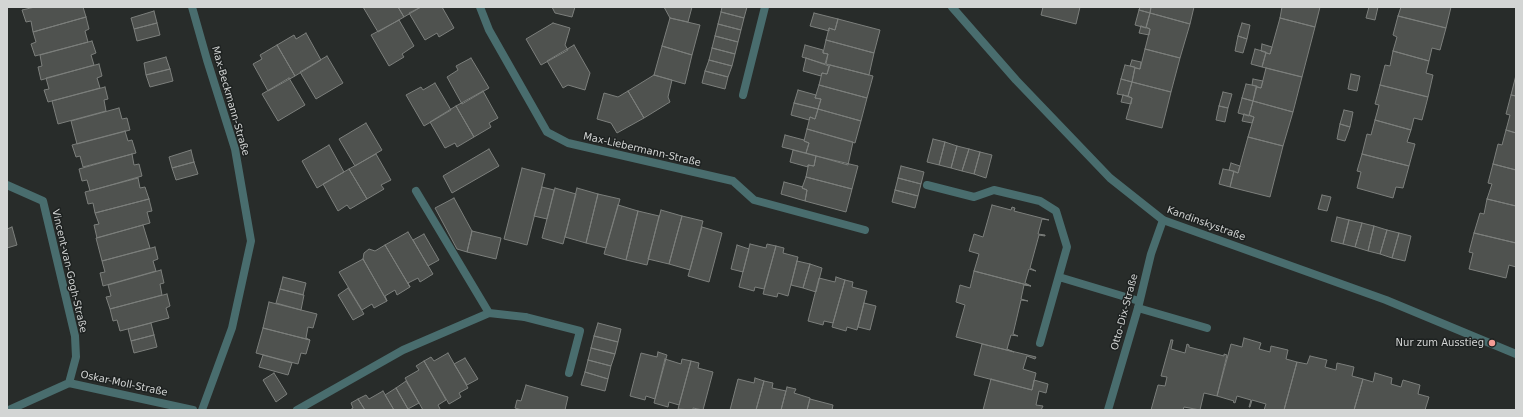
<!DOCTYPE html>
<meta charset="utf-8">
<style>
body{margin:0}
#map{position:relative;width:1523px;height:417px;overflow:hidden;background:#282c2a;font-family:"DejaVu Sans",sans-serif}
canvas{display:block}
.frame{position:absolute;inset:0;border:8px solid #d3d5d4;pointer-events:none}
</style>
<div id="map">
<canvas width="1523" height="417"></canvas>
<div class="frame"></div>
</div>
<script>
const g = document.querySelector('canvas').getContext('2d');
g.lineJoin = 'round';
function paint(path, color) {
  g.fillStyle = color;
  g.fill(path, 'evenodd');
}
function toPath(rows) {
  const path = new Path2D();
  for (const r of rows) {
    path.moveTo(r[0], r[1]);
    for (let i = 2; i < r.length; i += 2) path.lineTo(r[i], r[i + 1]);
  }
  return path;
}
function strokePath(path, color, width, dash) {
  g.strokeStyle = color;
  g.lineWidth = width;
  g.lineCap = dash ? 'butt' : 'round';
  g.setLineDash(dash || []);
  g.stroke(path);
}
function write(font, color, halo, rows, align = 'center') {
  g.font = font + ' "DejaVu Sans",sans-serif';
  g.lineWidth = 3;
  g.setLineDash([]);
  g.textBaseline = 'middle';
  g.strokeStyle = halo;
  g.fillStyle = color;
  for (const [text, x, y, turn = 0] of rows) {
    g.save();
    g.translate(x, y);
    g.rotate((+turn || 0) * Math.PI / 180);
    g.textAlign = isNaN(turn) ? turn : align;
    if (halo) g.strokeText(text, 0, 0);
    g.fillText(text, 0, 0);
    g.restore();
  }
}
const building = toPath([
 [35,7,83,7,86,17,33,32,31,21,26,22,22,10,35,7],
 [363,7,398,7,404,17,378,32,363,7],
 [398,7,421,7,404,17,398,7],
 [421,7,442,7,454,28,439,37,437,33,425,40,409,13,421,7],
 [552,7,575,7,572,17,555,13,552,7],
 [664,7,692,7,688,22,670,18,664,7],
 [722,7,747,7,744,18,721,12,722,7],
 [1043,7,1080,7,1076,24,1041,15,1043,7],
 [1140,7,1151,7,1150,13,1139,10,1140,7],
 [1151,7,1194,7,1190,24,1150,13,1151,7],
 [1282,7,1320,7,1315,27,1280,18,1282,7],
 [1369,7,1378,7,1375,20,1366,18,1369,7],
 [1401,7,1451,7,1446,28,1398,16,1401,7],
 [1139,10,1150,13,1146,28,1135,25,1139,10],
 [154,11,157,23,134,29,131,18,154,11],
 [721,12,744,18,741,30,718,24,721,12],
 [814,13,838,19,835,30,829,28,829,31,810,26,814,13],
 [1150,13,1190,24,1180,58,1145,49,1150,29,1146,27,1150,13],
 [1398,16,1446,28,1440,50,1432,48,1429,61,1393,51,1397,37,1393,35,1398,16],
 [86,17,89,29,85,31,88,42,35,56,31,44,36,42,33,32,86,17],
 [670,18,700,25,692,55,662,46,670,18],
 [1280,18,1315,27,1302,77,1262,67,1266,53,1270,54,1280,18],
 [838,19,880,30,874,53,826,40,829,28,835,30,838,19],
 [399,20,414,46,402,54,404,57,389,66,371,35,399,20],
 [157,23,160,35,137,41,134,29,157,23],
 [553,23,570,28,565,45,568,50,541,65,526,39,553,23],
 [1242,23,1250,25,1247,39,1238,36,1242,23],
 [718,24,741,30,738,42,715,36,718,24],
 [1141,26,1150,29,1149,35,1139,33,1141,26],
 [306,33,321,60,295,76,277,45,294,35,296,39,306,33],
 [715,36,738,42,735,54,712,48,715,36],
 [1238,36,1247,39,1243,53,1235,51,1238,36],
 [826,40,874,53,869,75,826,64,828,54,823,53,826,40],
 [92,41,96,53,91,55,94,65,41,80,38,67,42,66,40,55,92,41],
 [1262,44,1272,47,1270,54,1261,51,1262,44],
 [277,45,295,76,268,91,253,64,262,59,260,55,277,45],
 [574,45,590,73,585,90,568,85,563,88,547,61,574,45],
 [805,45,823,50,823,53,828,54,825,64,802,57,805,45],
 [662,46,692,55,685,84,654,75,662,46],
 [712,48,735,54,732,66,709,60,712,48],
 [1145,49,1180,58,1171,92,1132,82,1135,68,1140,69,1145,49],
 [1255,49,1266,52,1262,67,1251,64,1255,49],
 [1393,51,1429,61,1426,73,1433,75,1428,97,1380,85,1385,65,1390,66,1393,51],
 [327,56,343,83,316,99,300,72,327,56],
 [166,57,170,69,146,75,144,63,166,57],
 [471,58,489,88,462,104,447,77,458,70,456,66,471,58],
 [806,58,829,66,827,74,822,73,821,76,803,71,806,58],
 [709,60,732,66,728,77,705,71,709,60],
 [1132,60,1141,62,1140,69,1130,66,1132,60],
 [99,64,102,76,97,78,100,88,48,102,44,90,49,89,46,78,99,64],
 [830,65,873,76,867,98,819,85,822,73,827,74,830,65],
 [1125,65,1135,67,1132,82,1121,79,1125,65],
 [1266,68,1302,77,1293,112,1253,101,1256,87,1261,88,1266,68],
 [170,69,173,81,150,87,146,75,170,69],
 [705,71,728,77,725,89,702,83,705,71],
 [1351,74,1360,76,1357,91,1348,89,1351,74],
 [654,75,672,80,668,97,670,102,644,118,628,91,654,75],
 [1516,75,1516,96,1511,95,1516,75],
 [289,78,305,105,278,121,262,94,289,78],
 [1121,79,1132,82,1128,96,1117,94,1121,79],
 [1253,79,1263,81,1261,88,1252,85,1253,79],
 [1132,82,1171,92,1162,128,1126,119,1132,98,1128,96,1132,82],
 [435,83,451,110,424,126,406,95,421,87,423,90,435,83],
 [1246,84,1257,86,1253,101,1242,98,1246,84],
 [819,85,867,98,861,121,818,109,821,99,815,98,819,85],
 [1380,85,1428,97,1422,120,1414,118,1411,130,1375,120,1379,105,1375,104,1380,85],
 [105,87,108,99,104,100,106,111,58,124,52,101,105,87],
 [798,90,816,95,815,98,821,99,818,109,794,103,798,90],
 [483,91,498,118,489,123,491,127,474,137,456,106,483,91],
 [628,91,644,118,617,133,611,123,597,119,604,93,618,97,628,91],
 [1223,92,1232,94,1228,108,1219,106,1223,92],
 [1123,95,1132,98,1131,104,1121,102,1123,95],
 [1511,95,1516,96,1516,133,1506,130,1510,115,1506,114,1511,95],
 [1242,98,1253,101,1249,116,1238,113,1242,98],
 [1253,101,1293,112,1283,146,1248,137,1254,117,1249,115,1253,101],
 [794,103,818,109,815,119,810,117,809,120,791,115,794,103],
 [456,106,474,137,457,147,455,143,445,148,430,122,456,106],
 [1219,106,1228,108,1225,122,1216,120,1219,106],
 [119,108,122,119,127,118,130,130,77,144,71,121,119,108],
 [818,109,861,121,855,143,807,129,810,117,815,119,818,109],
 [1344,110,1353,112,1350,127,1340,124,1344,110],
 [1244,114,1254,117,1252,123,1242,121,1244,114],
 [1375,120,1411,130,1407,142,1415,144,1409,166,1362,154,1367,134,1371,135,1375,120],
 [366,123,382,150,355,166,339,139,366,123],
 [1340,124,1350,127,1345,141,1337,139,1340,124],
 [807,129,853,142,848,165,806,153,809,143,804,141,807,129],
 [1506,130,1516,133,1516,170,1493,164,1498,144,1502,145,1506,130],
 [125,131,128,141,132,140,136,153,83,167,80,156,76,157,72,145,125,131],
 [785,135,804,140,804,141,809,143,806,153,782,147,785,135],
 [1248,137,1283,146,1270,197,1230,187,1234,171,1238,173,1248,137],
 [933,139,945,142,939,165,927,162,933,139],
 [945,142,957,146,951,168,939,165,945,142],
 [329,145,344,172,317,188,302,161,329,145],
 [957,146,969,149,962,171,951,168,957,146],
 [489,149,499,166,452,193,443,176,489,149],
 [969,149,980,152,974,174,962,171,969,149],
 [191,150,194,162,172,168,169,157,191,150],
 [793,150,816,156,814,166,808,165,808,167,790,162,793,150],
 [980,152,992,155,986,178,974,174,980,152],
 [132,154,134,165,139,164,142,176,90,191,87,180,82,181,79,169,132,154],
 [376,154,391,180,381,185,384,189,367,199,349,169,376,154],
 [1362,154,1409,166,1403,188,1396,187,1393,198,1357,188,1361,172,1357,171,1362,154],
 [816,156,858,166,852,189,806,177,808,167,808,165,814,166,816,156],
 [194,162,198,174,176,180,172,168,194,162],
 [1231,163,1240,166,1238,173,1229,170,1231,163],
 [1493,164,1516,170,1516,206,1487,199,1492,184,1488,183,1493,164],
 [901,166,924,172,921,184,898,178,901,166],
 [522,168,545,174,527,245,504,239,522,168],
 [349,169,367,199,350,209,347,205,338,211,323,184,349,169],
 [1223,169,1234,171,1230,187,1219,184,1223,169],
 [806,177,852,189,846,212,805,201,807,190,802,188,806,177],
 [138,178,140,188,145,187,149,199,95,213,93,203,88,204,85,192,138,178],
 [898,178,921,184,918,196,895,190,898,178],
 [784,182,803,187,802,188,807,190,805,201,781,194,784,182],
 [542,187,554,190,547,219,534,216,542,187],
 [555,188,576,194,563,244,542,238,555,188],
 [577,188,598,194,586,243,565,237,577,188],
 [895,190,918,196,915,208,892,202,895,190],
 [598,194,620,199,606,248,586,243,598,194],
 [1322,195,1331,197,1327,211,1318,209,1322,195],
 [454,198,472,231,467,252,457,249,435,208,454,198],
 [149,199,152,211,147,212,150,223,97,238,94,225,99,224,95,213,149,199],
 [1487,199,1516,206,1516,243,1474,233,1480,213,1484,214,1487,199],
 [618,205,638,211,626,260,604,254,618,205],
 [992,205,1011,210,1012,207,1015,208,1014,211,1049,220,1042,219,1038,234,1045,235,1045,236,1039,235,1030,268,1036,271,1029,269,1025,283,1031,286,974,271,979,254,969,251,974,234,983,237,992,205],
 [661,210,682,216,669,264,648,259,661,210],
 [638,211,659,216,647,265,626,260,638,211],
 [682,216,703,221,690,270,669,264,682,216],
 [1337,217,1349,220,1343,244,1331,241,1337,217],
 [1349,220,1362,223,1355,247,1343,244,1349,220],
 [1362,223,1374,226,1368,251,1355,247,1362,223],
 [143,225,150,248,102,261,96,238,143,225],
 [1374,226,1387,230,1380,254,1368,251,1374,226],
 [12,227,17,245,7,248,7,229,12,227],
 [702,227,722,233,709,282,688,276,702,227],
 [1387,230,1399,233,1392,258,1380,254,1387,230],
 [472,231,501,238,496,259,467,252,472,231],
 [408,232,433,274,420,282,418,278,408,283,410,287,385,245,408,232],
 [1399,233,1411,236,1405,261,1392,258,1399,233],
 [1474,233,1516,243,1516,267,1509,265,1506,278,1469,269,1473,253,1469,252,1474,233],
 [424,234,439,260,428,266,413,240,424,234],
 [750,244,766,248,767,244,776,246,764,289,755,287,754,291,739,287,750,244],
 [385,245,410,287,397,295,395,290,385,296,387,301,363,259,364,253,369,249,375,251,385,245],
 [737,245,749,249,743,272,731,269,737,245],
 [776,246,784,248,783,253,798,257,788,296,778,293,777,297,763,294,776,246],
 [155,247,158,259,153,261,156,271,103,286,100,273,105,272,102,261,155,247],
 [363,259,387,301,374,308,372,304,362,310,339,272,363,259],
 [797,261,810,264,803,288,791,285,797,261],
 [810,264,822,268,816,292,803,288,810,264],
 [161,270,164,283,160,284,162,295,110,309,106,297,111,296,108,285,161,270],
 [974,271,1031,286,1024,285,1021,299,1028,301,1021,300,1013,334,1018,336,1011,335,1007,349,1014,352,956,337,965,305,956,302,960,285,970,288,974,271],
 [283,277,306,283,303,295,280,289,283,277],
 [836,277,845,280,833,323,824,321,823,325,808,321,819,278,835,282,836,277],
 [845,280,853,282,852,287,867,291,857,330,847,327,846,331,832,327,845,280],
 [348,288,364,314,353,320,338,295,348,288],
 [280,289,304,295,301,310,276,303,280,289],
 [167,294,170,306,166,308,169,318,120,331,117,320,113,321,110,309,167,294],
 [269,302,317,314,313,328,308,327,306,338,310,340,263,328,269,302],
 [864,303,876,306,870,330,858,327,864,303],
 [151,323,154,335,131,341,128,329,151,323],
 [598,323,621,329,618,342,594,336,598,323],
 [263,328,310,340,306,354,301,353,298,364,256,353,263,328],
 [154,335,157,347,134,353,131,341,154,335],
 [594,336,618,342,615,354,591,348,594,336],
 [1244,338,1261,343,1259,349,1270,352,1271,346,1288,350,1286,359,1297,362,1284,410,1264,410,1266,404,1252,400,1250,407,1249,407,1251,400,1237,396,1235,403,1233,402,1234,401,1217,396,1231,344,1242,347,1244,338],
 [1171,340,1173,340,1171,349,1185,353,1187,344,1189,345,1189,347,1224,356,1224,354,1227,355,1217,396,1204,393,1200,410,1184,407,1183,410,1151,410,1158,385,1165,386,1167,377,1161,376,1171,340],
 [982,344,1036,357,1035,359,1027,356,1023,369,1036,373,1032,390,974,375,982,344],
 [591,348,615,354,611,366,588,360,591,348],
 [658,352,667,355,655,399,646,396,645,400,630,396,641,353,657,357,658,352],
 [448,353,468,388,459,393,461,397,449,404,424,361,431,357,434,361,448,353],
 [263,355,292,363,288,375,259,367,263,355],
 [1310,356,1327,360,1325,367,1336,370,1337,363,1354,367,1352,376,1363,379,1354,410,1284,410,1297,362,1307,364,1310,356],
 [465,358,478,379,467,385,454,364,465,358],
 [665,359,681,364,682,359,691,361,679,405,669,402,668,407,654,403,665,359],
 [588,360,611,366,608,379,585,372,588,360],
 [424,361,446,400,438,405,440,409,439,410,423,410,405,378,419,370,416,366,424,361],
 [691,361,699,363,698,368,713,372,703,410,693,408,693,410,678,409,691,361],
 [585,372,608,379,605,391,581,385,585,372],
 [274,373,287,394,276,402,263,380,274,373],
 [1375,373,1392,378,1391,384,1401,387,1403,380,1420,385,1418,394,1429,397,1425,410,1354,410,1363,379,1373,382,1375,373],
 [755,378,764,381,756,410,730,410,738,379,754,383,755,378],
 [991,379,1032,390,1034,380,1048,384,1046,393,1039,391,1036,405,1043,406,1041,410,983,410,991,379],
 [406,381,419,403,408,409,396,388,406,381],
 [764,381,773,383,772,388,786,391,781,410,756,410,764,381],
 [526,385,568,397,565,410,522,410,515,408,517,400,521,401,526,385],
 [787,387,796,389,794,393,810,398,807,410,781,410,787,387],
 [396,388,408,409,407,410,394,410,385,395,396,388],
 [383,391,394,410,365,410,358,399,366,395,369,399,383,391],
 [358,399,365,410,350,410,353,408,351,403,358,399],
 [810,399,833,405,832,410,807,410,810,399]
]);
const service = toPath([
 [743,95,765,7],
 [927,185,974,197,994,190,1040,201,1056,211,1067,247,1040,343],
 [1059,277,1139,301],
 [1138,308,1207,328],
 [525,317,580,331,569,373]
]);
const minor = toPath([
 [192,7,207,60,235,149,251,241,232,328,202,410],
 [480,7,489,30,547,132,568,143,733,181,754,200,865,230],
 [7,185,43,201,75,336,76,357,69,383],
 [416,191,489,313],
 [9,410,69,383,193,410],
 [297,410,403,350,489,313,525,317],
 [1108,410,1138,308,1151,254,1163,220]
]);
const tertiary = toPath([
 [952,7,1016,80,1110,178,1163,220,1386,300,1516,354]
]);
const markers = [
 [1492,343,4,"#f59c95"]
];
const streetNames = [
 ["Max-Beckmann-Straße",230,101,74],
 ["Max-Liebermann-Straße",642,150,13],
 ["Kandinskystraße",1206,224,20],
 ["Vincent-van-Gogh-Straße",69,271,77],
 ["Otto-Dix-Straße",1125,312,-75],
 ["Oskar-Moll-Straße",124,384,12]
];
const poiNames = [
 ["Nur zum Ausstieg",1484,343]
];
paint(building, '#4f524f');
strokePath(building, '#7c7f7c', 1);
strokePath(service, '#496d6e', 8);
strokePath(minor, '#496d6e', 8);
strokePath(tertiary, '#496d6e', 8);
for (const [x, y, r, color] of markers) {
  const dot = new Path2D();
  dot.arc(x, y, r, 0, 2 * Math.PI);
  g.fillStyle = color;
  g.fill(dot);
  strokePath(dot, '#1e2221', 1.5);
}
write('10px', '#d3d5d4', '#1e2221', streetNames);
write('10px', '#d3d5d4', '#1e2221', poiNames, 'right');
</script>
